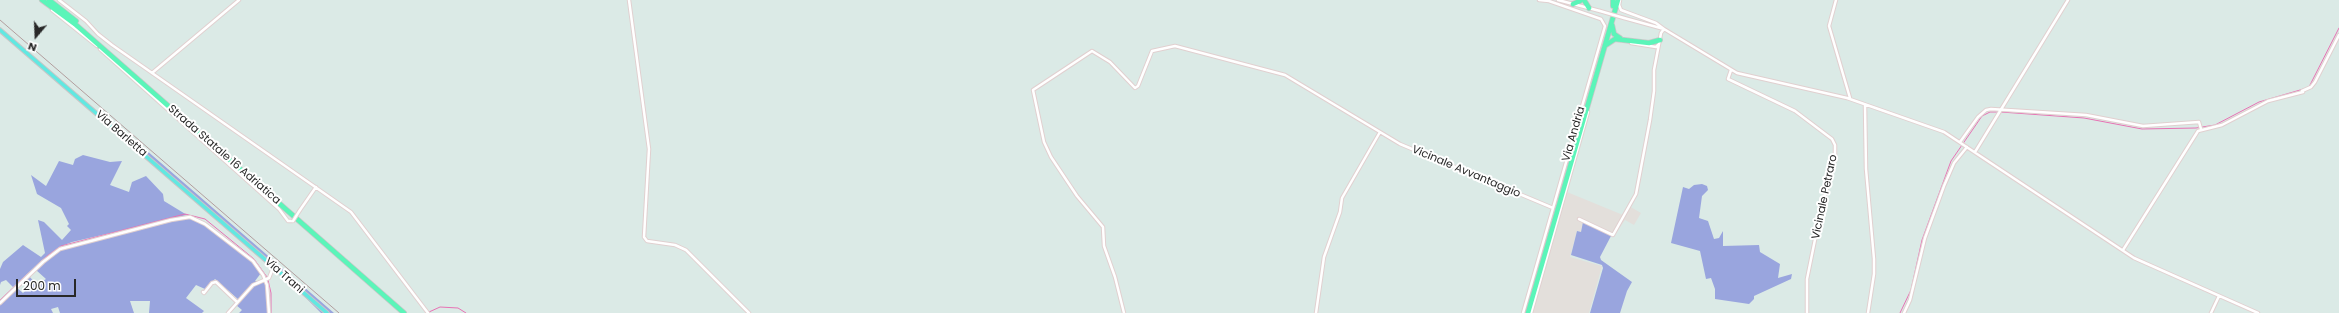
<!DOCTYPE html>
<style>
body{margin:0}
#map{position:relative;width:2339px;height:313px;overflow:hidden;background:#dbeae6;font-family:Poppins,sans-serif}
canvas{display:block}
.north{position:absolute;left:16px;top:16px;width:40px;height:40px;-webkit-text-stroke:3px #fff;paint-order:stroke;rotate:199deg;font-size:11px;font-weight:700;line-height:16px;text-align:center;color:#282828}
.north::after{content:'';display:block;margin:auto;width:14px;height:18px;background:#282828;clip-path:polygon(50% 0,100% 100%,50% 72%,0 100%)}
.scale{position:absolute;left:16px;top:279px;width:60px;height:18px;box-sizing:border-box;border:2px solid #282828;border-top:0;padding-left:5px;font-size:12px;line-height:14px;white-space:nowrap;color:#282828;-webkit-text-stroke:3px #fff;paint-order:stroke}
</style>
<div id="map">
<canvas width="2339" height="313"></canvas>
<div class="north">N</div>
<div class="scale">200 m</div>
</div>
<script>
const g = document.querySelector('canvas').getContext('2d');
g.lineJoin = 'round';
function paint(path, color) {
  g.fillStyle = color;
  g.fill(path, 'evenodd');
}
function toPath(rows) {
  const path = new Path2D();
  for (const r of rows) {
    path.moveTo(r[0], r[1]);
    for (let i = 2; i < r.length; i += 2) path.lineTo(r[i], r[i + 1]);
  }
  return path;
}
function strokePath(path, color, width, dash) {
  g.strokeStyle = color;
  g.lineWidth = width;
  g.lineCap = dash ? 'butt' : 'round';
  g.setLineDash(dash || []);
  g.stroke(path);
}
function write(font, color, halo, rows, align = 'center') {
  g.font = font + ' Poppins,sans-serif';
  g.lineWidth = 4;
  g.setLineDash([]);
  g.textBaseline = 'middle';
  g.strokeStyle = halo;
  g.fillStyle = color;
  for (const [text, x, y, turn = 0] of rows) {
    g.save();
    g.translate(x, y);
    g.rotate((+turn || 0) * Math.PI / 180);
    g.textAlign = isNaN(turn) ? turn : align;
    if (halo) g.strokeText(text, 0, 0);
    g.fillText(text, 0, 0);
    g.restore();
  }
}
const industrial = toPath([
 [1567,192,1623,215,1629,206,1641,213,1634,225,1625,220,1614,236,1583,222,1581,232,1577,231,1570,257,1602,266,1589,313,1532,313]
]);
const green = toPath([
 [123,130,334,313,321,313,303,295,305,292,122,133],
 [83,155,110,162,122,161,110,185,129,192,132,182,146,176,163,194,164,201,187,215,72,242,59,247,42,260,13,287,6,280,1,282,0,285,0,269,3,262,23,245,41,257,45,253,38,220,44,222,62,240,71,230,67,226,69,224,61,208,37,194,31,175,46,186,59,161,73,165,75,159],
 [1702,184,1707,186,1708,190,1702,196,1699,218,1708,221,1714,239,1719,238,1723,231,1723,246,1759,245,1760,252,1780,264,1778,278,1792,274,1791,279,1754,296,1754,299,1749,304,1715,299,1715,289,1711,278,1706,279,1700,251,1671,243,1683,187,1689,189,1694,185],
 [186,218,199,221,253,262,261,273,255,281,264,281,267,289,268,313,239,313,242,310,236,305,239,300,215,279,205,289,196,285,186,298,204,311,202,313,149,313,150,301,130,301,134,313,60,313,58,307,51,309,53,313,0,313,0,304,17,288,23,293,31,286,26,279,29,276,37,285,46,279,36,270,61,250],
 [1583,222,1611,236,1600,257,1601,260,1632,282,1627,291,1620,313,1590,313,1603,268,1602,265,1571,255,1577,231,1581,232]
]);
const stream = toPath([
 [2309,87,2339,28],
 [2001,112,2084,118,2142,129,2196,128,2215,125,2259,102,2307,88],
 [268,280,271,293,271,313],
 [0,300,47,256,61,246,185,214,205,219,254,259,267,277],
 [429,312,440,307,458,308,466,313],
 [1900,313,1911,290,1922,240,1951,161,1982,116,1990,112,1998,112]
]);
const minor = toPath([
 [59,0,86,21,98,34,112,45,351,212,428,313],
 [629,0,649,149,644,237,647,241,675,245,686,250,749,313],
 [1558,0,1600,11],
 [1620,0,1619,5,1621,10,1656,23,1664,29],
 [1836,0,1829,26,1850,98],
 [52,10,97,46],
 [1624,18,1664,29,1737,73,1847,98,1944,132,2134,258,2258,313],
 [1631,43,1656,47,1659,44,1661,33,1664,29],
 [100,49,279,209,288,221,293,221],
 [1731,70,1728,79,1795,111,1832,139,1835,145,1835,159,1822,205,1807,279,1807,313],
 [152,73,239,0],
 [2302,91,2311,87,2315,82,2339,35],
 [1865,105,1866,169,1874,259,1874,274,1868,313],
 [1960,142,1978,117,1986,110,1991,109,2086,115,2143,126,2199,122,2201,129],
 [1975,152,2068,0],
 [300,210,316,187],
 [1579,219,1613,235,1636,194,1650,120,1654,91,1654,70,1659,44],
 [2123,250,2198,131,2222,125,2268,101,2303,92],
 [203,292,204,293,212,283,216,282,237,302],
 [0,303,43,262,60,249,171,220,190,217,205,224,253,261,263,275,267,285,269,313],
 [228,313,253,285,269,278,275,263],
 [1124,313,1115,277,1104,246,1103,227,1077,196,1051,157,1044,142,1033,90,1092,51,1110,62,1135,88,1138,86,1152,51,1175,46,1285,75,1400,144,1553,208],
 [1316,313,1324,257,1340,212,1342,198,1380,132],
 [1523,313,1605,26,1601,19,1549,1,1539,0],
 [1531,313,1588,112],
 [1904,313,1910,300,1925,238,1944,186,1954,163,1967,147],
 [2211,313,2219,296]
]);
const major = toPath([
 [0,30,327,313]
]);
const highway = toPath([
 [42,0,76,25,404,313],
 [49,0,76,21],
 [1584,0,1589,8],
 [1573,4,1580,1],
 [1613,6,1613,0],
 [1612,25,1614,34,1620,38],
 [1606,45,1615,39,1649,43,1660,40],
 [1528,313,1618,0]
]);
const rail = toPath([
 [0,20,339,313]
]);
const minorBridge = toPath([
 [1600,11,1624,18],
 [293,221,300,210]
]);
const streetNames = [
 ["Via Barletta",121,134,41],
 ["Via Andria",1574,134,-74],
 ["Strada Statale 16 Adriatica",224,155,41],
 ["Vicinale Avvantaggio",1466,172,23],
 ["Vicinale Petraro",1825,197,-78],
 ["Via Trani",284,276,41]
];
paint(industrial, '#e3dfdb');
paint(green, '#99a5de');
strokePath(stream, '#e772b4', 1);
strokePath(minor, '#e1d0d0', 4.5);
strokePath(major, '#c7c7c7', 5.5);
strokePath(highway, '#c7c7c7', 6);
strokePath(minor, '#fff', 2.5);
strokePath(major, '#61e8e1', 3.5);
strokePath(highway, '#5bf5b9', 4.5);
strokePath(rail, '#b29e9e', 1);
strokePath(minorBridge, '#e1d0d0', 4.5, []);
strokePath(minorBridge, '#fff', 2.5);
write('11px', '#282828', '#fff', streetNames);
</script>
